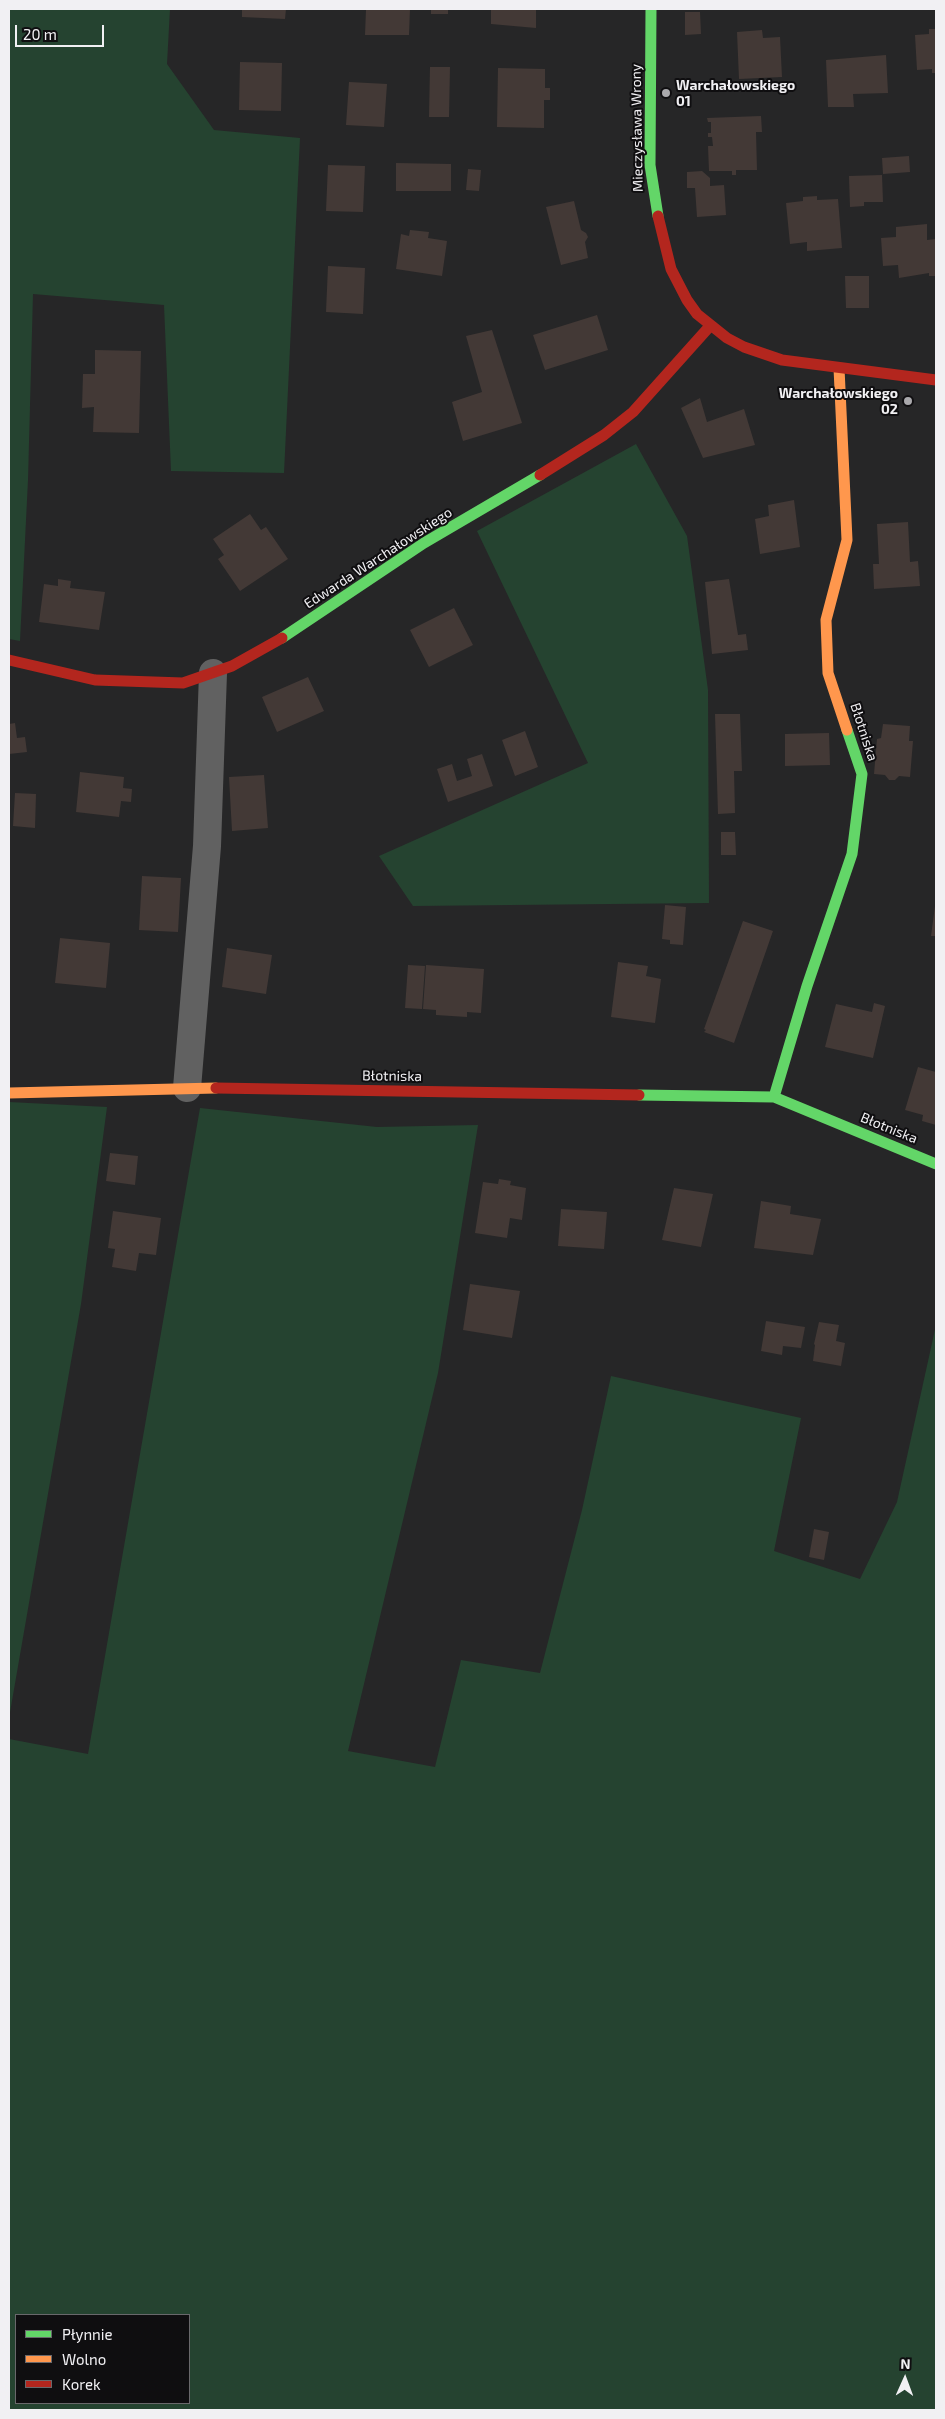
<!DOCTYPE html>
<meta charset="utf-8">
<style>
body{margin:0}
#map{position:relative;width:945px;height:2419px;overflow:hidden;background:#262627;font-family:"Exo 2",sans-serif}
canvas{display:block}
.frame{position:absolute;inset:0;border:10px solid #f1f0f3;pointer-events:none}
.legend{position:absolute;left:15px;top:2314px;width:175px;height:90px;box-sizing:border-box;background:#0f0e10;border:1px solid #69686b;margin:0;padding:6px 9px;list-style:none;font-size:15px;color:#f1f0f3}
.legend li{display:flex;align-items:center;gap:10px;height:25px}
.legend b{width:25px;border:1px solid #69686b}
.north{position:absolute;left:880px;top:2354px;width:50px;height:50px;-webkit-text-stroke:4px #0f0e10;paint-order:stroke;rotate:2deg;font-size:14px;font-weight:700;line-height:20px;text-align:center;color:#f1f0f3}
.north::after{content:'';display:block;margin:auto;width:18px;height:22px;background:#f1f0f3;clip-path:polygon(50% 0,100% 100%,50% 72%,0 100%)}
.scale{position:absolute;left:15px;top:25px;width:89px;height:22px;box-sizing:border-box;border:2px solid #f1f0f3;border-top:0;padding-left:6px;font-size:15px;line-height:18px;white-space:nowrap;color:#f1f0f3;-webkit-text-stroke:4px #0f0e10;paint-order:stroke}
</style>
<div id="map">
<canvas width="945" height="2419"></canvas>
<div class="frame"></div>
<ul class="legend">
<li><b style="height:6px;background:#63d668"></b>Płynnie</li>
<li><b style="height:6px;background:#ff974d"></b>Wolno</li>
<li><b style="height:6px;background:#b3261e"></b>Korek</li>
</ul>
<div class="north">N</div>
<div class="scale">20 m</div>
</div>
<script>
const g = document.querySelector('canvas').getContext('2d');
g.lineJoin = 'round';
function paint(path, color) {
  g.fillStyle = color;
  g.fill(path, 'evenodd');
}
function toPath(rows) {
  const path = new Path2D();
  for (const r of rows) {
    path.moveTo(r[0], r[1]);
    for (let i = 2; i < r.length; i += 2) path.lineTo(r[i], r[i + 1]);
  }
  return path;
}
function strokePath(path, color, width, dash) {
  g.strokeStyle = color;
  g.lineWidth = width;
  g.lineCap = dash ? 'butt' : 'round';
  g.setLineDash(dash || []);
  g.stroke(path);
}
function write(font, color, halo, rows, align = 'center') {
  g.font = font + ' "Exo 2",sans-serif';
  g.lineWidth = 4;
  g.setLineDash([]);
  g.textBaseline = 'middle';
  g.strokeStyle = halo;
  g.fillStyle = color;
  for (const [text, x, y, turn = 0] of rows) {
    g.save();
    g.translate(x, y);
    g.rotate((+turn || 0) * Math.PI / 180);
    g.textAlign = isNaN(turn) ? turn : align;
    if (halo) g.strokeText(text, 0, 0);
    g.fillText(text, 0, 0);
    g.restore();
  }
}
const green = toPath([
 [9,9,170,9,167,64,214,130,300,138,284,473,171,471,164,305,33,294,28,480,20,641,9,639],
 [636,444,687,536,708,690,709,903,413,906,379,856,588,763,477,531],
 [9,1102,107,1107,81,1304,9,1718],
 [200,1108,377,1127,478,1125,438,1373,348,1751,435,1767,461,1660,540,1673,582,1510,611,1376,801,1418,774,1551,860,1579,897,1502,936,1325,936,2410,9,2410,9,1739,88,1754],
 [189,2315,189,2403,16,2403,16,2315]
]);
const building = toPath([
 [242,9,286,9,285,19,242,17],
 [366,9,410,9,409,35,365,35],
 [431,9,448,9,448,14,431,14],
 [491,9,536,9,536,28,491,24],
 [685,12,700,12,701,34,685,35],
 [929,29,936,29,936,73,932,73,932,69,917,70,915,35,929,34],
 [762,30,763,38,780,37,782,77,739,79,737,32],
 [886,55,888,93,853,94,854,107,828,107,826,60],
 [240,62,282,63,281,111,239,110],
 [430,67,450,67,449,117,429,117],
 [498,68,545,69,545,88,550,88,550,100,544,100,544,128,497,127],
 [349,82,387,84,384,127,346,125],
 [761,116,762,132,756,132,757,170,736,170,736,175,732,175,732,171,709,171,708,146,713,146,712,137,708,137,708,133,711,133,711,122,708,122,707,118],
 [909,156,910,172,883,174,882,158],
 [396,163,451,164,451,191,396,191],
 [328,165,365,166,363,212,326,211],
 [468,169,481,170,479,191,466,190],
 [702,171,710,178,710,186,724,185,726,215,697,217,695,188,687,188,687,172],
 [882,175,883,202,864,202,864,206,850,207,849,176],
 [817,196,817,200,838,199,842,248,807,251,807,242,790,244,786,203,803,201,803,197],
 [574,201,581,230,586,233,588,237,585,242,588,258,561,265,546,207],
 [927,224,927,240,936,239,936,276,929,276,929,273,899,278,898,265,883,266,881,238,896,237,896,227],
 [410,230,429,232,428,238,447,241,442,276,396,269,401,234,409,236],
 [328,266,365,268,363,314,326,312],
 [845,276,869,276,869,308,846,308],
 [597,315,608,350,545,370,533,335],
 [492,330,522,423,463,441,452,402,482,392,466,336],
 [95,350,141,351,139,433,93,432,94,407,82,408,83,374,95,374],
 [700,398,707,422,744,409,755,445,703,458,681,408],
 [794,500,800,547,760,554,755,519,769,516,768,505],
 [250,514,261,530,266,527,288,559,240,591,218,559,224,555,213,539],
 [908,522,910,562,918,561,920,586,874,589,873,564,879,564,877,524],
 [58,579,71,581,70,588,105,592,99,630,39,622,44,584,58,586],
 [729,579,738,635,746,634,748,650,712,654,705,582],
 [454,608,473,645,429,667,410,630],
 [308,677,324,711,277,732,262,697],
 [715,714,740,714,742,771,734,771,735,813,718,814],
 [15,723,17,738,25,737,27,752,9,754,9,724],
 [883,724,910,726,909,741,913,741,910,777,899,776,895,780,889,780,885,775,874,774,877,739,881,738],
 [525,731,538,767,515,776,502,740],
 [829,733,830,765,785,766,785,734],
 [482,754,493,786,448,802,437,769,452,764,457,781,472,776,467,759],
 [80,772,124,777,123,788,132,789,131,802,121,801,119,817,76,812],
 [264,775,268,828,232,831,229,777],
 [15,793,36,794,35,828,13,826],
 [721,832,735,832,736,855,721,855],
 [142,876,181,878,178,932,139,930],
 [665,905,686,907,683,945,670,944,670,940,662,939],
 [935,906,936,906,936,936,931,936],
 [743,921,773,931,734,1043,704,1032,706,1030,704,1029],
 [60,938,110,943,106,988,55,983],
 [227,948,272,955,266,994,222,987],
 [618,962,648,966,646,976,661,979,655,1023,611,1017],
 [408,965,425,966,422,1009,405,1008],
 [426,965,484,969,481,1013,467,1012,467,1017,436,1015,436,1010,423,1009],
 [874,1003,885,1006,873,1058,825,1047,836,1004,872,1012],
 [918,1067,936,1072,936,1125,922,1121,923,1115,905,1110],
 [110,1153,138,1156,135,1185,106,1181],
 [499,1179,511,1181,510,1185,526,1188,522,1220,510,1218,507,1238,475,1233,483,1182,498,1184],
 [674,1188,713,1194,701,1247,662,1240],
 [761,1201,791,1206,790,1214,821,1219,813,1255,754,1248],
 [561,1209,607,1212,604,1249,558,1246],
 [113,1211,161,1218,156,1255,139,1253,136,1271,112,1267,115,1249,108,1248],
 [470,1284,520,1291,512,1338,463,1330],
 [766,1321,805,1327,801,1348,783,1346,782,1355,761,1351],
 [819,1322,839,1325,836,1341,845,1343,841,1366,813,1361,815,1345,814,1344],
 [814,1529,829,1532,824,1560,809,1557]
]);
const street = toPath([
 [187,1088,207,846,213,673]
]);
const fast = toPath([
 [651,9,650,165,658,216],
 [282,638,424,543,540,475],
 [639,1095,774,1097,936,1164],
 [774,1097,807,986,852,854,862,774,847,730]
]);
const slow = toPath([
 [839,368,847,540,826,620,828,673,847,730],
 [9,1093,216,1088]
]);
const jam = toPath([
 [658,216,671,269,687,300,697,314,727,338,744,347,782,360,936,380],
 [540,475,604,435,633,412,710,326],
 [9,660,95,680,183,683,232,666,282,638],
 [216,1088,639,1095]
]);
const markers = [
 [666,93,5,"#aaa9ac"],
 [908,401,5,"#aaa9ac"]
];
const poiNames = [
 ["Warchałowskiego",676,85],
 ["01",676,101],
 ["Warchałowskiego",898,393,"right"],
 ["02",898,409,"right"]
];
const streetNames = [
 ["Mieczysława Wrony",637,128,-91],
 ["Edwarda Warchałowskiego",378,558,-33],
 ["Błotniska",864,732,72],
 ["Błotniska",392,1076,1],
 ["Błotniska",889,1128,22]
];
paint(green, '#254330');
paint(building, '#433936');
strokePath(street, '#616161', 28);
strokePath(fast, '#63d668', 11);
strokePath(slow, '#ff974d', 11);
strokePath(jam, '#b3261e', 11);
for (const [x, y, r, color] of markers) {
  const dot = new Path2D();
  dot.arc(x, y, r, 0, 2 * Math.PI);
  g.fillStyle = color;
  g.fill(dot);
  strokePath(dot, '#0f0e10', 2);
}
write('bold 14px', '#f1f0f3', '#0f0e10', poiNames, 'left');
write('14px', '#f1f0f3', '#0f0e10', streetNames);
</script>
